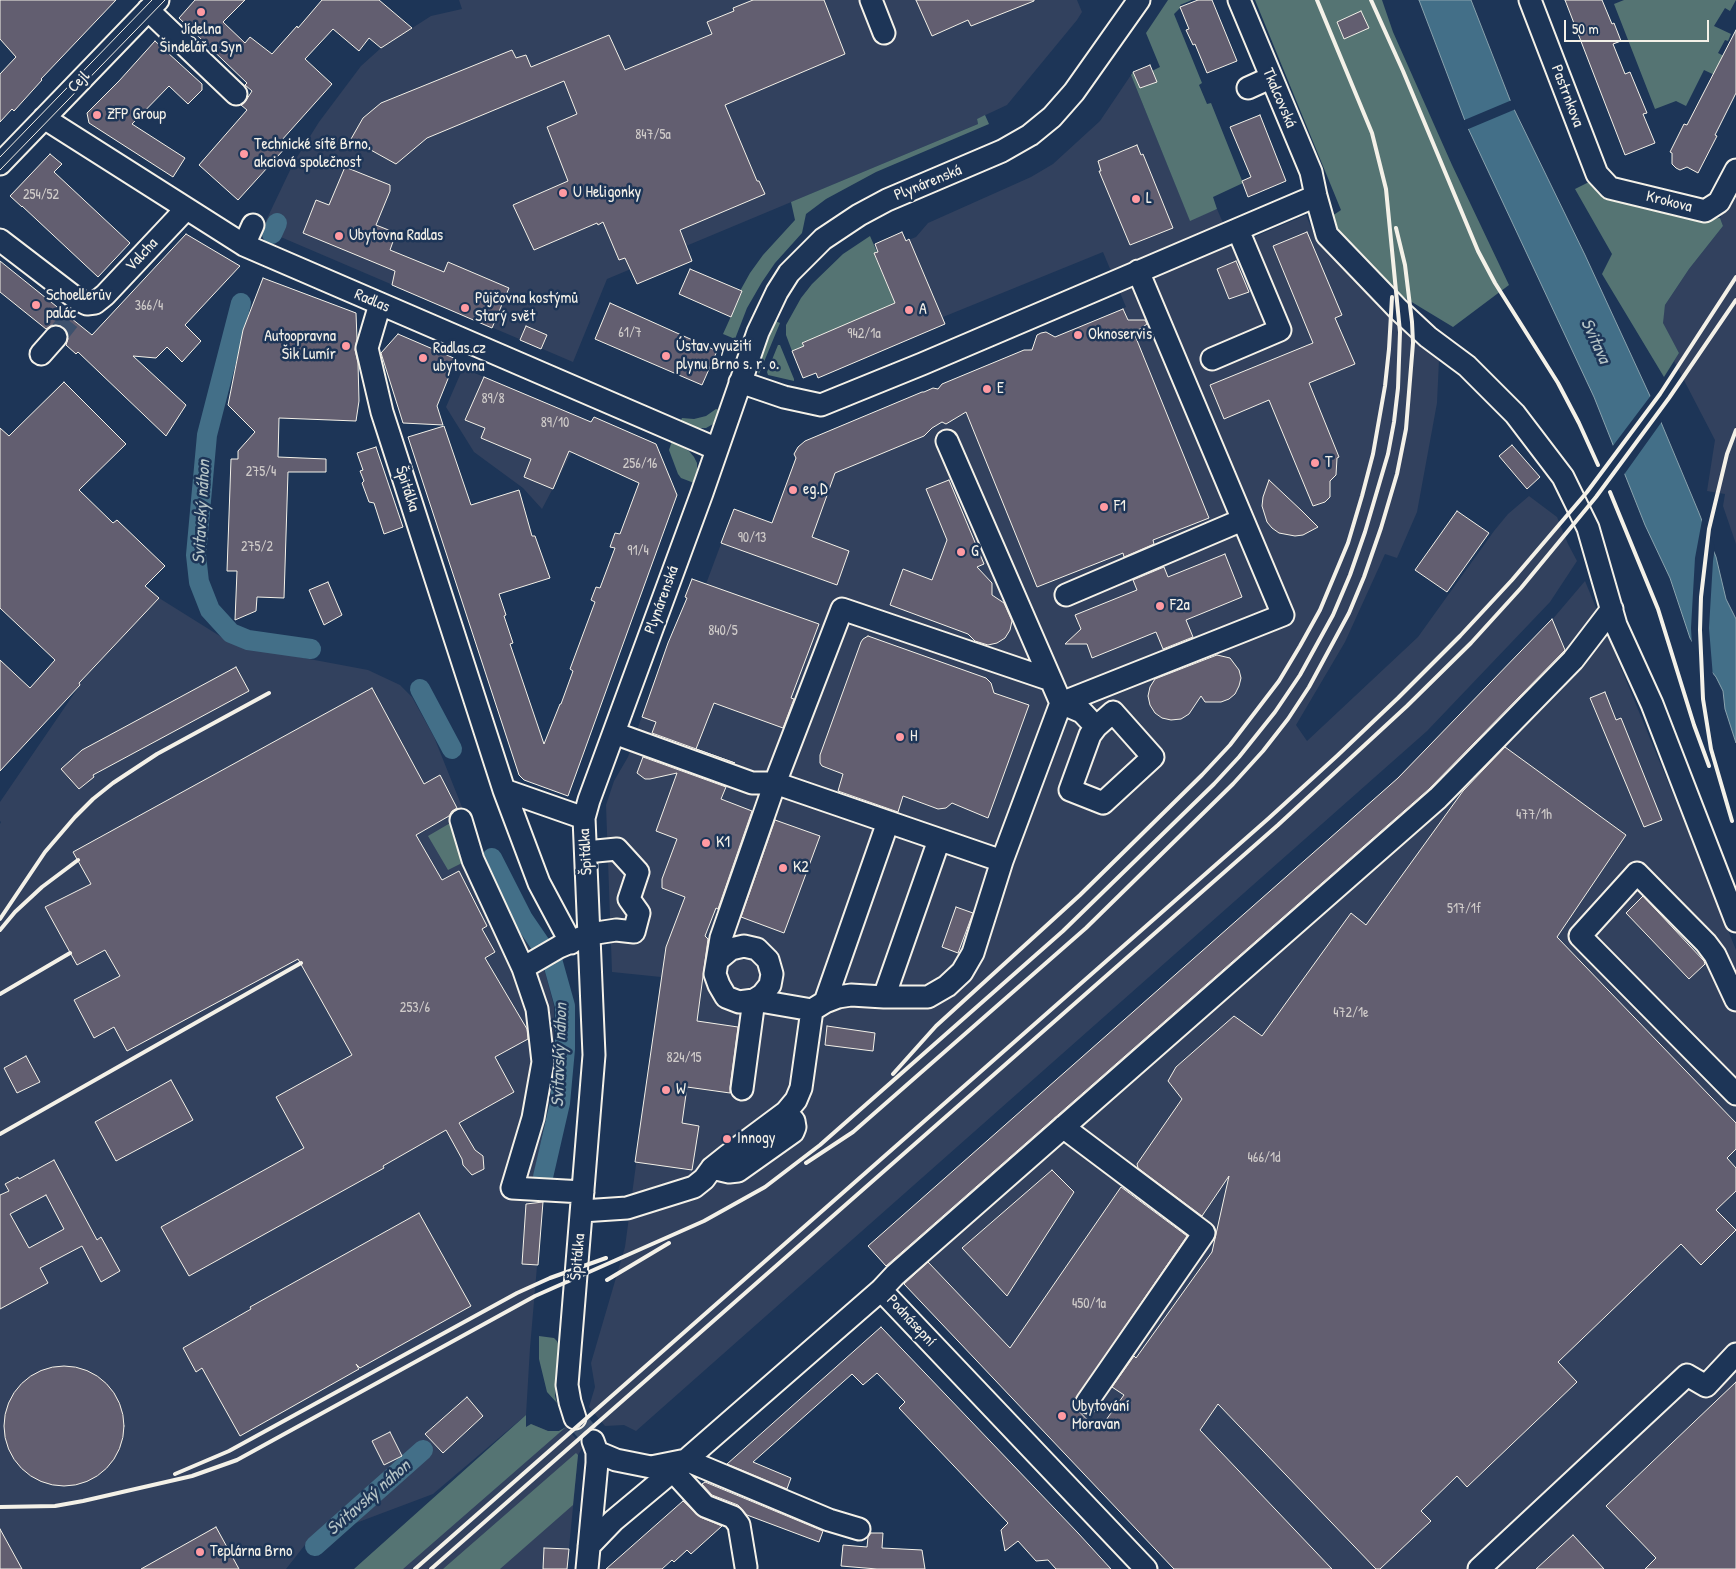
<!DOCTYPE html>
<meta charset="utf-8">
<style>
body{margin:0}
#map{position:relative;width:1736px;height:1569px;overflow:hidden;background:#1d3557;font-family:"Patrick Hand",sans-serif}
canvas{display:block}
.scale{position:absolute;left:1564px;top:20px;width:145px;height:22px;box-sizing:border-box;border:2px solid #f4f1e8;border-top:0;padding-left:6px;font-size:15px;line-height:18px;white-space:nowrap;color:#f4f1e8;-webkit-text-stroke:4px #1d3557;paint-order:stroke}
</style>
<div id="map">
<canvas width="1736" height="1569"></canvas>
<div class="scale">50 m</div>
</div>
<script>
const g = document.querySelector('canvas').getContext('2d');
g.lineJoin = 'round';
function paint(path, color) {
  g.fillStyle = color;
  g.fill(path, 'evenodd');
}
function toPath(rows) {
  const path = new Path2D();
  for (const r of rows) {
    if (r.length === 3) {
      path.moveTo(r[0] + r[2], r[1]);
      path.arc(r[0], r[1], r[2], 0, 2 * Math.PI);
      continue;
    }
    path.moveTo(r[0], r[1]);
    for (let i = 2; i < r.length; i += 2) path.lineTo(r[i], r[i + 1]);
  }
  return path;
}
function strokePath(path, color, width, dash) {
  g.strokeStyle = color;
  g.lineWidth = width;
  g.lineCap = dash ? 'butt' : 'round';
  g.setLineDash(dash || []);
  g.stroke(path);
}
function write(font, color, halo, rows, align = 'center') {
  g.font = font + ' "Patrick Hand",sans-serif';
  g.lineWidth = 5;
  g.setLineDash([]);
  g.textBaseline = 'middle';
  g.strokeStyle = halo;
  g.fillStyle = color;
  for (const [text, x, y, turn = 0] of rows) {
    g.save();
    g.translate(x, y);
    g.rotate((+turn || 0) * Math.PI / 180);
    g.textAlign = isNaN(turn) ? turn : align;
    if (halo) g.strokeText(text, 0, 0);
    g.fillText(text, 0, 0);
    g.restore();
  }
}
const built = toPath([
 [459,0,1077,0,1082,12,1077,20,1007,105,977,119,978,124,607,279,573,362,262,229,294,162,319,122,361,66,381,48,431,16,462,9],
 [1131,75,1190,220,1217,209,1233,246,1306,215,1317,241,1381,309,1439,360,1437,403,1417,512,1397,558,1385,554,1345,642,1296,725,1307,741,1418,637,1494,531,1508,514,1529,496,1557,517,1568,544,1577,561,1550,602,1427,731,636,1431,624,1425,605,1426,589,1407,595,1387,591,1363,625,1247,661,977,612,972,606,805,614,781,628,757,651,689,687,598,685,597,692,579,706,584,734,509,772,523,796,457,795,456,798,447,805,441,922,392,926,393,933,388,936,390,942,384,1024,350,1028,350,1032,347,1035,349,1037,336,1041,333,1046,332,1053,342,1066,333,1126,307,1103,252,943,317,945,324,818,378,815,373,803,378,792,351,804,346,802,343,874,253,878,251,875,244,902,232,906,241,916,237,928,223,1031,177,1053,164,1100,121],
 [1736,188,1736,544,1723,506,1725,494,1707,491,1715,440,1674,361,1679,353,1662,323,1665,305,1689,269,1723,226,1720,218],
 [463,368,591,423,572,452,542,509,523,488,474,452,446,407],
 [1585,581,1675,799,1736,950,1736,1569,1174,1569,868,1246,1389,786,1551,621],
 [159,598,223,638,256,649,368,670,400,685,412,697,434,737,464,812,482,860,514,923,545,972,554,1006,554,1047,550,1099,534,1174,550,1179,543,1196,530,1348,526,1415,433,1494,308,1541,286,1569,0,1569,0,824,1,822,0,821,0,802,80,685,79,683],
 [531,1424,548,1431,559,1431,566,1427,583,1447,578,1455,567,1569,371,1569]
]);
const green = toPath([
 [1168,0,1192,0,1180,5,1181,7,1174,14,1202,83,1199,85,1207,104,1211,103,1243,183,1213,197,1217,209,1190,221,1131,75,1133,72,1140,88,1157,82,1152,71,1160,67,1146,33],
 [1255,0,1382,0,1393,32,1452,165,1509,285,1453,327,1382,284,1336,235,1329,218,1341,210],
 [1624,0,1736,0,1730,11,1725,8,1714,26,1731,34,1728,41,1725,40,1718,53,1736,62,1736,85,1704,70,1686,106,1676,101,1655,109,1614,4],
 [985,115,989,124,876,172,826,199,806,214,802,233,775,263,762,282,747,308,735,339,723,334,742,292,740,291,750,273,763,255,795,220,791,202,978,124,977,119],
 [1591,181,1597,192,1606,196,1706,219,1720,218,1723,226,1689,269,1665,305,1663,323,1679,353,1664,377,1602,274,1612,254,1575,189],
 [870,236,877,252,874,254,895,303,803,343,804,346,792,351,786,335,786,325,801,298,812,284,843,254],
 [773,320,780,323,759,374,756,367],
 [778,345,780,345,794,379,794,381,768,375,767,372],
 [716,409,720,410,715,423,706,428,694,428,680,422,682,418,694,419,706,416],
 [672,441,689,451,694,457,697,463,697,470,694,483,681,478,678,474,669,450],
 [452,822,466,861,448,870,428,836],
 [539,1336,554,1338,557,1341,559,1346,555,1396,557,1403,547,1392,539,1359],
 [526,1415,526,1427,531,1424,548,1431,559,1431,566,1427,403,1569,354,1569],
 [576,1453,578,1455,573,1505,500,1569,443,1569]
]);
const water = toPath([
 [1419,0,1471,0,1512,105,1585,255,1650,396,1699,513,1716,557,1726,599,1736,619,1736,743,1725,709,1723,691,1716,677,1704,662,1690,638,1670,578,1645,525,1594,397,1467,126,1419,0]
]);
const pier = toPath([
 [1512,100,1516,109,1466,130,1462,121],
 [1652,394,1663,420,1623,476,1612,447],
 [1703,515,1715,547,1713,561,1709,628,1713,677,1702,663,1692,646,1691,628,1695,558]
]);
const canal = toPath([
 [272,234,277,223],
 [241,303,207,435,196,555,199,582,210,610,231,633,248,640,311,649],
 [420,689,452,749],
 [492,858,523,919,553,963,565,1006,565,1049,560,1103,543,1177],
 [315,1546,423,1450]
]);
const building = toPath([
 [0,0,116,0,41,79,42,80,14,111,12,109,0,122,0,74,16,57,0,39,0,0],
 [195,0,245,0,223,22,245,43,250,37,272,54,297,26,298,28,322,0,379,0,412,28,381,48,369,38,359,51,333,29,305,59,332,84,281,141,287,146,238,200,199,165,247,110,241,105,245,102,252,91,245,85,247,83,179,18,195,0],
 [753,0,824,0,845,54,725,105,757,181,759,181,765,194,680,230,692,261,637,284,625,258,619,260,603,222,598,225,597,223,534,250,513,205,568,181,547,127,577,114,564,81,427,138,396,164,351,139,363,118,381,103,512,50,516,58,526,55,531,67,609,35,625,70,712,34,707,22,734,11,733,8,753,0],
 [916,0,1034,0,1034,1,971,26,968,20,932,36,916,0],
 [1198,0,1212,0,1237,61,1207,73,1195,44,1193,45,1186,30,1189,29,1180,7,1198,0],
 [1565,0,1602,0,1612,24,1614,23,1621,41,1613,44,1625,74,1630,72,1647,113,1643,114,1655,143,1625,155,1565,0],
 [1361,11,1369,28,1344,39,1337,22,1361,11],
 [1736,30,1736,93,1715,135,1717,136,1698,173,1687,167,1680,170,1676,168,1672,164,1672,153,1670,152,1684,124,1687,125,1736,30],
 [155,41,202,84,202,90,188,104,169,86,132,124,185,158,173,177,89,123,87,113,119,81,155,41],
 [1150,65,1157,82,1140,88,1133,72,1150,65],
 [1260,115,1286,181,1248,197,1242,181,1251,177,1230,127,1260,115],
 [1137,145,1141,155,1143,154,1173,228,1130,245,1099,171,1101,171,1098,161,1137,145],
 [50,154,62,164,54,172,130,243,98,277,22,206,22,207,10,196,50,154],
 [345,167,390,185,390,191,376,225,396,233,390,250,444,272,448,262,509,288,492,328,392,285,395,271,303,233,316,200,329,205,345,167],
 [902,232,906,241,909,239,945,324,818,378,816,373,803,378,792,351,804,346,802,343,895,303,874,253,878,252,875,244,902,232],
 [1307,232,1342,315,1335,318,1355,364,1309,383,1339,457,1337,458,1336,475,1330,481,1330,497,1325,502,1313,506,1269,400,1224,419,1210,385,1313,343,1273,246,1307,232],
 [186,234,240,266,185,325,201,341,182,362,167,347,156,358,133,356,186,405,166,436,78,352,76,354,66,345,68,339,68,334,64,327,58,325,52,325,46,329,0,292,0,261,92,335,186,234],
 [1236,261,1249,292,1229,299,1217,269,1236,261],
 [690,269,742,291,731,317,679,294,690,269],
 [263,278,356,313,357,339,355,350,358,363,359,401,356,421,279,418,278,457,326,459,326,472,288,472,284,598,257,597,256,611,235,620,237,571,227,571,231,459,238,459,238,451,255,432,228,405,243,330,263,278],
 [610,303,717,351,702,385,595,339,610,303],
 [1123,309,1128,320,1145,320,1147,324,1134,333,1209,518,1153,540,1154,544,1124,557,1123,553,1037,587,966,412,946,424,942,422,932,428,924,436,835,473,812,537,849,551,837,585,721,543,734,509,772,523,796,458,794,454,798,447,805,441,922,392,924,392,933,388,938,389,942,384,1024,350,1032,350,1037,335,1041,333,1046,332,1055,337,1123,309],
 [526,326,547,335,541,349,520,340,526,326],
 [398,334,456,359,437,406,443,425,403,423,381,353,398,334],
 [484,377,591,422,594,417,656,444,677,495,568,796,524,780,519,775,408,437,444,426,471,505,519,490,532,536,535,536,550,578,499,594,506,615,504,616,513,643,510,644,544,744,560,704,561,704,573,671,570,669,595,602,591,600,596,587,600,588,615,548,610,547,615,533,620,534,639,483,569,451,553,489,524,477,531,459,481,438,485,428,465,420,484,377],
 [64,382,126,444,79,490,113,523,117,520,165,566,145,586,159,598,79,683,80,685,0,771,0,660,30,688,55,660,0,608,0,428,9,436,64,382],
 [1512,445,1540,477,1527,489,1499,456,1512,445],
 [376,447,403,527,384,534,374,503,369,502,362,483,364,481,360,471,363,470,357,453,376,447],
 [949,480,984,564,977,567,992,583,992,595,1004,603,1012,621,1010,630,1005,638,997,643,988,645,975,641,968,634,890,605,903,569,932,580,947,540,926,489,949,480],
 [1269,480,1302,511,1318,527,1303,535,1295,536,1279,533,1272,528,1267,522,1262,506,1263,497,1269,480],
 [1457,511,1489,533,1447,592,1415,570,1457,511],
 [1225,554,1242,597,1186,620,1193,637,1163,649,1156,632,1092,658,1087,644,1065,644,1081,629,1075,615,1137,590,1133,580,1164,567,1168,577,1225,554],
 [692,579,819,624,791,698,794,699,783,728,714,703,696,749,735,763,652,733,656,722,642,717,668,643,687,598,685,597,692,579],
 [328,582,342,615,324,625,309,590,328,582],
 [1552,619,1565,650,1429,789,886,1266,868,1246,1398,778,1552,619],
 [868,636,986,678,991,683,994,693,1029,705,988,818,952,803,946,808,938,809,903,796,898,812,838,791,843,774,822,766,820,763,820,755,861,642,863,639,868,636],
 [1217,655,1230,658,1239,670,1241,678,1239,686,1235,694,1229,699,1221,702,1205,702,1201,696,1189,714,1181,719,1171,720,1162,718,1155,713,1150,705,1148,696,1150,687,1155,679,1217,655],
 [236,667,249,691,93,775,94,777,79,789,61,769,82,750,236,667],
 [372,688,424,784,440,775,457,808,452,811,449,816,416,835,442,880,459,871,487,926,482,929,495,952,485,958,527,1029,528,1039,495,1057,514,1092,459,1123,475,1150,483,1156,484,1169,472,1175,463,1165,462,1159,446,1130,383,1166,384,1168,189,1276,161,1227,304,1148,276,1097,352,1055,298,959,127,1051,114,1027,94,1038,74,1000,120,976,105,950,77,965,45,907,91,884,73,852,372,688],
 [1605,692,1616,720,1621,718,1662,820,1644,827,1590,698,1605,692],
 [1505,747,1626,835,1557,937,1736,1123,1736,1149,1727,1158,1736,1168,1736,1191,1716,1210,1736,1230,1701,1265,1681,1244,1558,1362,1577,1382,1467,1487,1457,1476,1421,1511,1431,1521,1380,1569,1376,1569,1218,1404,1200,1430,1332,1569,1174,1569,904,1284,928,1262,1010,1348,1121,1187,1187,1236,1072,1404,1098,1431,1124,1395,1112,1387,1134,1356,1136,1358,1212,1252,1229,1176,1202,1216,1138,1168,1137,1164,1182,1099,1168,1081,1176,1067,1234,1016,1262,1036,1351,913,1366,925,1463,791,1505,747],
 [643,757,726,787,721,799,752,811,718,909,716,908,705,936,708,939,697,1021,738,1027,730,1087,730,1093,687,1087,682,1123,699,1126,692,1170,635,1162,666,947,685,897,662,888,662,879,677,839,656,831,677,773,650,779,645,779,637,773,643,757],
 [775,820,820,836,784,933,741,917,775,820],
 [1643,896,1704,961,1705,964,1689,979,1626,913,1643,896],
 [956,907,973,913,958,953,942,947,956,907],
 [827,1026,875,1033,873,1051,825,1045,827,1026],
 [26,1056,40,1082,17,1093,4,1068,26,1056],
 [171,1080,193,1120,116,1161,95,1122,171,1080],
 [54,1160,97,1240,101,1237,120,1271,101,1282,82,1246,40,1268,48,1283,0,1309,0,1195,9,1191,5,1184,18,1177,19,1179,54,1160],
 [46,1195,64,1229,29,1248,10,1214,46,1195],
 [1052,1170,1074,1192,1007,1296,962,1248,1052,1170],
 [543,1202,538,1265,522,1264,526,1204,543,1202],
 [419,1213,471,1306,360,1368,356,1364,359,1369,240,1436,202,1368,196,1372,183,1348,251,1309,250,1307,419,1213],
 [881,1327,1078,1533,1111,1569,1056,1569,1048,1560,1036,1561,1018,1541,1005,1551,1001,1530,1008,1523,899,1408,905,1402,877,1373,863,1385,852,1374,753,1462,791,1478,787,1489,727,1464,881,1327],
 [64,1426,60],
 [1736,1382,1736,1569,1645,1569,1656,1558,1606,1506,1736,1382],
 [467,1397,483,1416,443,1453,425,1434,467,1397],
 [390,1432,402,1456,384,1465,372,1441,390,1432],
 [705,1482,823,1531,819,1542,747,1515,738,1505,712,1495,702,1484,705,1482],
 [683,1501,700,1517,722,1526,691,1554,687,1550,674,1562,672,1560,662,1569,606,1569,683,1501],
 [216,1527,239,1569,141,1569,216,1527],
 [0,1529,22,1569,0,1569,0,1529],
 [871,1533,883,1533,882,1548,922,1550,925,1569,877,1569,841,1566,843,1545,867,1547,868,1537,871,1533],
 [1573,1535,1604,1569,1536,1569,1573,1535],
 [544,1548,569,1549,567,1569,543,1569,544,1548]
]);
const minorTunnel = toPath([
 [56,337,71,318],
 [575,1418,592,1438]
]);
const minor = toPath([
 [871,0,884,33],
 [1239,0,1311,172,1316,196,1327,235,1399,310,1428,337,1467,366,1515,414,1563,477,1588,528,1616,625,1652,704,1736,921],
 [1530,0,1597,174,1610,188,1705,211,1719,202,1736,170],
 [148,10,236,94],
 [1248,88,1270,78],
 [44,118,244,245,717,449],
 [0,164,158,0],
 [0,240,77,299,87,304,95,303,105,295,186,209],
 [244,245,253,225],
 [380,304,367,348,382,412,504,790,539,883,571,943],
 [41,354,56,337],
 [1212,359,1280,330,1238,230],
 [740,382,784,397,821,405,922,364,1316,196],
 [947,441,1061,703,1082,712,1096,727,1113,712,1153,757,1103,803,1070,790,1090,735,1096,727],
 [1066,595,1242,520],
 [614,733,752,783,775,783,1002,861],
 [504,790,584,818],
 [461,820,473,860,523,968,559,947,590,934,616,930,634,932,639,913,629,899,638,872,617,849,586,852],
 [719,959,731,949,744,946,757,949,768,960,772,974,770,985,762,995,754,1000,742,1089],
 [523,968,537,1009,543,1062,533,1118,512,1188,583,1192],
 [884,997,939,840],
 [1736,1000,1715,955,1706,943,1637,873,1580,936,1736,1094],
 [825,1002,888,822],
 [812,1010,754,1000,739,1002,726,997,719,985,715,974,721,938,775,783,842,609,1051,680],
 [1063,1127,1204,1233,1087,1402],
 [712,1168,729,1172,738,1171,793,1132,795,1127,794,1121,786,1112],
 [582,1211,627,1208,694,1187,704,1179,712,1168,727,1156,786,1112,796,1100,801,1088,812,1010,825,1002,838,997,851,995,884,997,928,997,947,986,962,972,973,953,1002,861,1061,703,1283,615,1138,271],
 [881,1290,1146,1569],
 [575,1418,570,1402,567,1385,594,1055,584,818,589,800,702,493,758,332,777,292,789,273,823,239,859,215,887,200,1002,151,1030,135,1052,117,1074,92,1139,0],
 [597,1452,616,1460,651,1467,686,1460,829,1520,859,1529],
 [673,1471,705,1506,733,1517,739,1525,746,1567],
 [589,1546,613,1521,686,1460,881,1290,895,1275,1438,798,1573,660,1612,609],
 [587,1569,597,1463,597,1452,593,1441],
 [1479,1569,1687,1375,1706,1386,1736,1354]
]);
const tram = toPath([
 [0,157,152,0],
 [0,170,165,0]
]);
const rail = toPath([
 [1371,0,1403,71,1478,251,1495,283,1558,383,1579,423,1598,465],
 [1610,492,1658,609,1694,725,1709,766],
 [1732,821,1711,749,1703,699,1700,630,1701,597,1709,529,1727,454,1736,430],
 [0,919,45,852,75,817,93,799,113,783,157,754,269,693],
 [0,930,15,912,42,887,78,860],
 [0,994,70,953],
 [893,1074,936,1026,1080,895,1202,775,1230,745,1279,681,1300,646,1320,610,1348,543,1362,496,1373,454,1385,386,1389,349,1392,297],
 [0,1134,301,963],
 [806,1163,853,1132,1086,928,1233,784,1263,751,1288,719,1309,687,1349,613,1364,577,1381,528,1397,474,1406,429,1413,343,1412,322,1405,265,1396,228],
 [607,1280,669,1243],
 [175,1474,229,1451,517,1293,550,1278,606,1258],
 [0,1507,55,1506,83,1501,192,1476,237,1460,535,1296,704,1221,765,1187,820,1145,1063,931,1214,784,1239,757,1275,712,1300,675,1333,615,1350,575,1365,532,1388,454,1394,422,1398,388,1400,332,1386,189,1372,133,1317,0],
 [415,1569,1269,818,1338,755,1398,698,1460,636,1512,580,1587,492,1660,394,1736,277],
 [431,1569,1278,825,1407,706,1471,643,1521,588,1596,497,1669,398,1736,300]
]);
const markers = [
 [201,12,5,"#ff9aa2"],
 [97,115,5,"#ff9aa2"],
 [244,154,5,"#ff9aa2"],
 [563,193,5,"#ff9aa2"],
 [1136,199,5,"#ff9aa2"],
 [339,236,5,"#ff9aa2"],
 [36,305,5,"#ff9aa2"],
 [465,308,5,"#ff9aa2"],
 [909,310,5,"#ff9aa2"],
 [1078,335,5,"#ff9aa2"],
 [346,346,5,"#ff9aa2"],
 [666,356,5,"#ff9aa2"],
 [423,358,5,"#ff9aa2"],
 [987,389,5,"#ff9aa2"],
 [1315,463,5,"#ff9aa2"],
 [793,490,5,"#ff9aa2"],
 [1104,507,5,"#ff9aa2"],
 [961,552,5,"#ff9aa2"],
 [1160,606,5,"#ff9aa2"],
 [900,737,5,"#ff9aa2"],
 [706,843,5,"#ff9aa2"],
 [783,868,5,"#ff9aa2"],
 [666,1090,5,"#ff9aa2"],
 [727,1139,5,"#ff9aa2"],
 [1062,1416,5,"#ff9aa2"],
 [200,1552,5,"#ff9aa2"]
];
const numberNames = [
 ["847/5a",653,135],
 ["254/52",41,195],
 ["366/4",149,306],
 ["61/7",630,333],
 ["942/1a",864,334],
 ["89/8",493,399],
 ["89/10",555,423],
 ["256/16",640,464],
 ["275/4",261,472],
 ["90/13",752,538],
 ["275/2",257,547],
 ["91/4",638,551],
 ["840/5",723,631],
 ["477/1h",1534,815],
 ["517/1f",1464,909],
 ["253/6",415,1008],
 ["472/1e",1351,1013],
 ["824/15",684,1058],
 ["466/1d",1264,1158],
 ["450/1a",1089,1304]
];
const poiNames = [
 ["Jídelna",201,30,"center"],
 ["Šindelář a Syn",201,48,"center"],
 ["ZFP Group",107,115],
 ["Technické sítě Brno,",254,145],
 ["akciová společnost",254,163],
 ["U Heligonky",573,193],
 ["L",1146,199],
 ["Ubytovna Radlas",349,236],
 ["Schoellerův",46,296],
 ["palác",46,314],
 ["Půjčovna kostýmů",475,299],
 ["Starý svět",475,317],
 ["A",919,310],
 ["Oknoservis",1088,335],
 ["Autoopravna",336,337,"right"],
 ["Šik Lumír",336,355,"right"],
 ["Ústav využití",676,347],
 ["plynu Brno s. r. o.",676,365],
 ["Radlas.cz",433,349],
 ["ubytovna",433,367],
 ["E",997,389],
 ["T",1325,463],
 ["eg.D",803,490],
 ["F1",1114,507],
 ["G",971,552],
 ["F2a",1170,606],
 ["H",910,737],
 ["K1",716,843],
 ["K2",793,868],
 ["W",676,1090],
 ["Innogy",737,1139],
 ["Ubytování",1072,1407],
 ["Moravan",1072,1425],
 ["Teplárna Brno",210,1552]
];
const streetNames = [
 ["Cejl",79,82,-46],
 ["Pastrnkova",1567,96,69],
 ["Tkalcovská",1279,98,67],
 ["Plynárenská",928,183,-22],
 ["Krokova",1669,202,14],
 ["Valcha",142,255,-47],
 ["Radlas",372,301,23],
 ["Špitálka",407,489,72],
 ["Plynárenská",662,600,-70],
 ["Špitálka",586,852,-93],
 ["Špitálka",578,1257,-85],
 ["Podnásepní",911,1321,47]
];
const waterNames = [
 ["Svitava",1595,341,65],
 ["Svitavský náhon",202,512,-87],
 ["Svitavský náhon",560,1055,-88],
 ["Svitavský náhon",369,1498,-41]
];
paint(built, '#32415e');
paint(green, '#557473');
paint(water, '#436f88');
strokePath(water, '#8aa3ae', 1);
paint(pier, '#1d3557');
strokePath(canal, '#436f88', 20);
paint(building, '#625e70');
strokePath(building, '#f4f1e8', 1);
strokePath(minorTunnel, '#3d516d', 21, [21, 11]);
strokePath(minor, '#f4f1e8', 25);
strokePath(minor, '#1d3557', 21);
strokePath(tram, '#f4f1e8', 1);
strokePath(rail, '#f4f1e8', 4);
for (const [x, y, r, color] of markers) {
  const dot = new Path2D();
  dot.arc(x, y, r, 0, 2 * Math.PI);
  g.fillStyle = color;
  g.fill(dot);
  strokePath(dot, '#1d3557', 2);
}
write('14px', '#d0ccca', null, numberNames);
write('16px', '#f4f1e8', '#1d3557', poiNames, 'left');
write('16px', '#f4f1e8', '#1d3557', streetNames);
write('italic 18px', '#b6c4c6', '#1d3557', waterNames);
</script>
